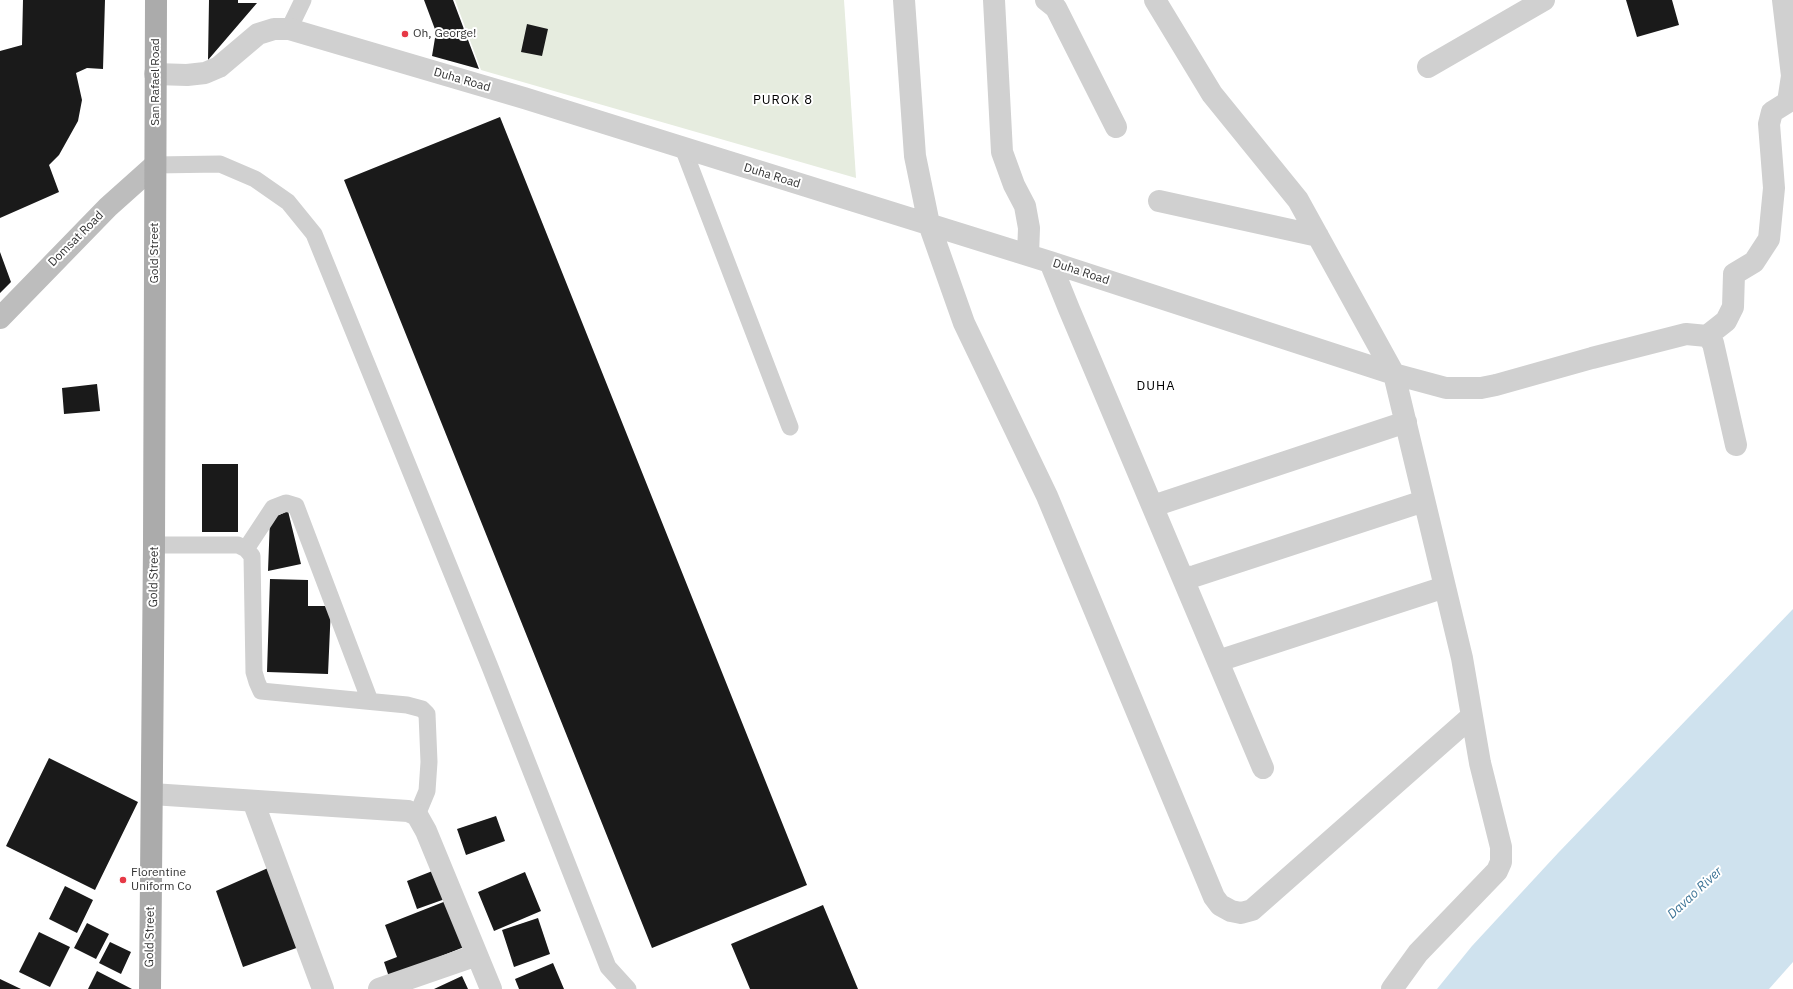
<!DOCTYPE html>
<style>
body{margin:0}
canvas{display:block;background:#fff}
</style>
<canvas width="1793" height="989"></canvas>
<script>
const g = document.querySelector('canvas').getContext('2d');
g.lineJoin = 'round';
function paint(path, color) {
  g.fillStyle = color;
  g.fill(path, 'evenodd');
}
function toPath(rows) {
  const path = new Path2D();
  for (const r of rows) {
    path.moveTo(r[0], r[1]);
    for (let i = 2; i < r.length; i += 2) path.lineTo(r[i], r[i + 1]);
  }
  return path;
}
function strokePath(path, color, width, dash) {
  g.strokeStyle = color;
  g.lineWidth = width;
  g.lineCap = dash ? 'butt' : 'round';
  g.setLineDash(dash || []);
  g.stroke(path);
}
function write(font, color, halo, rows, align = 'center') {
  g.font = font + ' "IBM Plex Sans",sans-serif';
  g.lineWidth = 4;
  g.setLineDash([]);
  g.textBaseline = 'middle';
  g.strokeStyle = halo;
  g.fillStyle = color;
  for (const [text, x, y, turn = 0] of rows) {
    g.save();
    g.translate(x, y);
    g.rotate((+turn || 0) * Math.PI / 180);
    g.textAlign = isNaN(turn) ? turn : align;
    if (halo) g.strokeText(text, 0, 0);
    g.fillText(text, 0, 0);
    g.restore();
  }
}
const green = toPath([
 [455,0,844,0,856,178,481,70]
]);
const water = toPath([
 [1793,609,1793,962,1769,989,1437,989,1472,946,1559,852]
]);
const building = toPath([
 [23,0,105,0,103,69,87,68,76,73,82,100,78,121,59,155,49,165,59,192,0,218,0,51,22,45],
 [209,0,238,0,238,3,257,3,208,60],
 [424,0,453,0,479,69,432,56,436,32],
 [1626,0,1672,0,1679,25,1637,37],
 [527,24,548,29,542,56,521,52],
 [500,117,807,885,652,948,344,180],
 [0,252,11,282,0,293],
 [97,384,100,411,64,414,62,388],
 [202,464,238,464,238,532,202,532],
 [288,511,301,564,268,571,270,519],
 [270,579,308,580,308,606,331,606,328,674,267,672],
 [49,758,138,802,95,890,6,846],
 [496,816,505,841,466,855,457,829],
 [268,868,302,946,243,967,216,891],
 [435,870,445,899,417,909,407,881],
 [525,872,541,911,494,931,478,892],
 [65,886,93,900,77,933,49,919],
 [446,901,464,947,389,977,384,962,397,957,385,925],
 [823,905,858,989,750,989,731,944],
 [538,918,550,954,514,967,502,930],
 [87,923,109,934,96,959,74,948],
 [39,932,70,947,50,987,19,972],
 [110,942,131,952,121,974,99,963],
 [553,963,564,989,519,989,515,979],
 [97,971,132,989,88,989],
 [462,976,468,989,434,989],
 [0,979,21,989,0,989]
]);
const lane = toPath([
 [289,29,303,0],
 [683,148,790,427],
 [155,165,220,164,255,179,288,202,314,234,490,667,608,967,628,989],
 [154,545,238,545,246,549,252,556,254,672,257,682,261,691,407,705,422,709,427,714,429,762,427,791,417,815],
 [246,549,273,508,286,503,296,506,370,701]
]);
const street = toPath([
 [904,0,915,156,929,224,964,323,1047,496,1214,897,1220,905,1231,911,1241,913,1252,910,1472,716],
 [994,0,1002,152,1014,185,1025,206,1029,228,1028,255],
 [1046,0,1056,8,1116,127],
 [1155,0,1212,94,1298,200,1394,374,1462,658,1480,763,1501,847,1501,862,1497,871,1418,953,1392,989],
 [1428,67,1544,0],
 [155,74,187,75,205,73,219,67,258,34,274,29,289,29,524,98,1050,262,1394,374,1446,388,1481,388,1496,385,1592,358,1686,334,1707,336,1713,343,1736,445],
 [1159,201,1318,236],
 [1050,262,1069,309,1263,768],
 [1707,336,1726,321,1733,307,1734,274,1754,262,1769,239,1774,188,1769,124,1772,112,1788,102,1792,76,1783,0],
 [1153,506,1406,422],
 [1183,578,1195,576,1424,501],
 [1218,661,1445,587],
 [152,794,408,811,417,815,426,831,491,989],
 [253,801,323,989],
 [379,989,477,955]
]);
const secondary = toPath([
 [0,318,108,207,155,165]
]);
const primary = toPath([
 [150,989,154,545,156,0]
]);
const markers = [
 [405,34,4,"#e63946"],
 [123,880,4,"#e63946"]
];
const poiNames = [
 ["Oh, George!",413,34],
 ["Florentine",131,873],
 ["Uniform Co",131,887]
];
const streetNames = [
 ["Duha Road",462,80,16],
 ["San Rafael Road",156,82,-90],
 ["Duha Road",772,176,17],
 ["Domsat Road",76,239,-45],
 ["Gold Street",155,253,-90],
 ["Duha Road",1081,272,18],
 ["Gold Street",154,577,-89],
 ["Gold Street",150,937,-89]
];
const neighbourhoodNames = [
 ["PUROK 8",783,100],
 ["DUHA",1156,386]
];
const waterNames = [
 ["Davao River",1695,893,-43]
];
paint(green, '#e6ecdf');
paint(water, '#cfe2ee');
paint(building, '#1a1a1a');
strokePath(lane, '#d0d0d0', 17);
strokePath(street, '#d0d0d0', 22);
strokePath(secondary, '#bdbdbd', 22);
strokePath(primary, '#ababab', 22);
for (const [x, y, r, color] of markers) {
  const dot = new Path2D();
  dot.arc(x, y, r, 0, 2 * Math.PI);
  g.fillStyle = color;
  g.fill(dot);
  strokePath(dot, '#fff', 1.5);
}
write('12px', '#333', '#fff', poiNames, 'left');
write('12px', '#333', '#fff', streetNames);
g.letterSpacing = '1px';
write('13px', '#000', '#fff', neighbourhoodNames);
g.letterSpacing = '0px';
write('italic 13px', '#3f7597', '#fff', waterNames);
</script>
